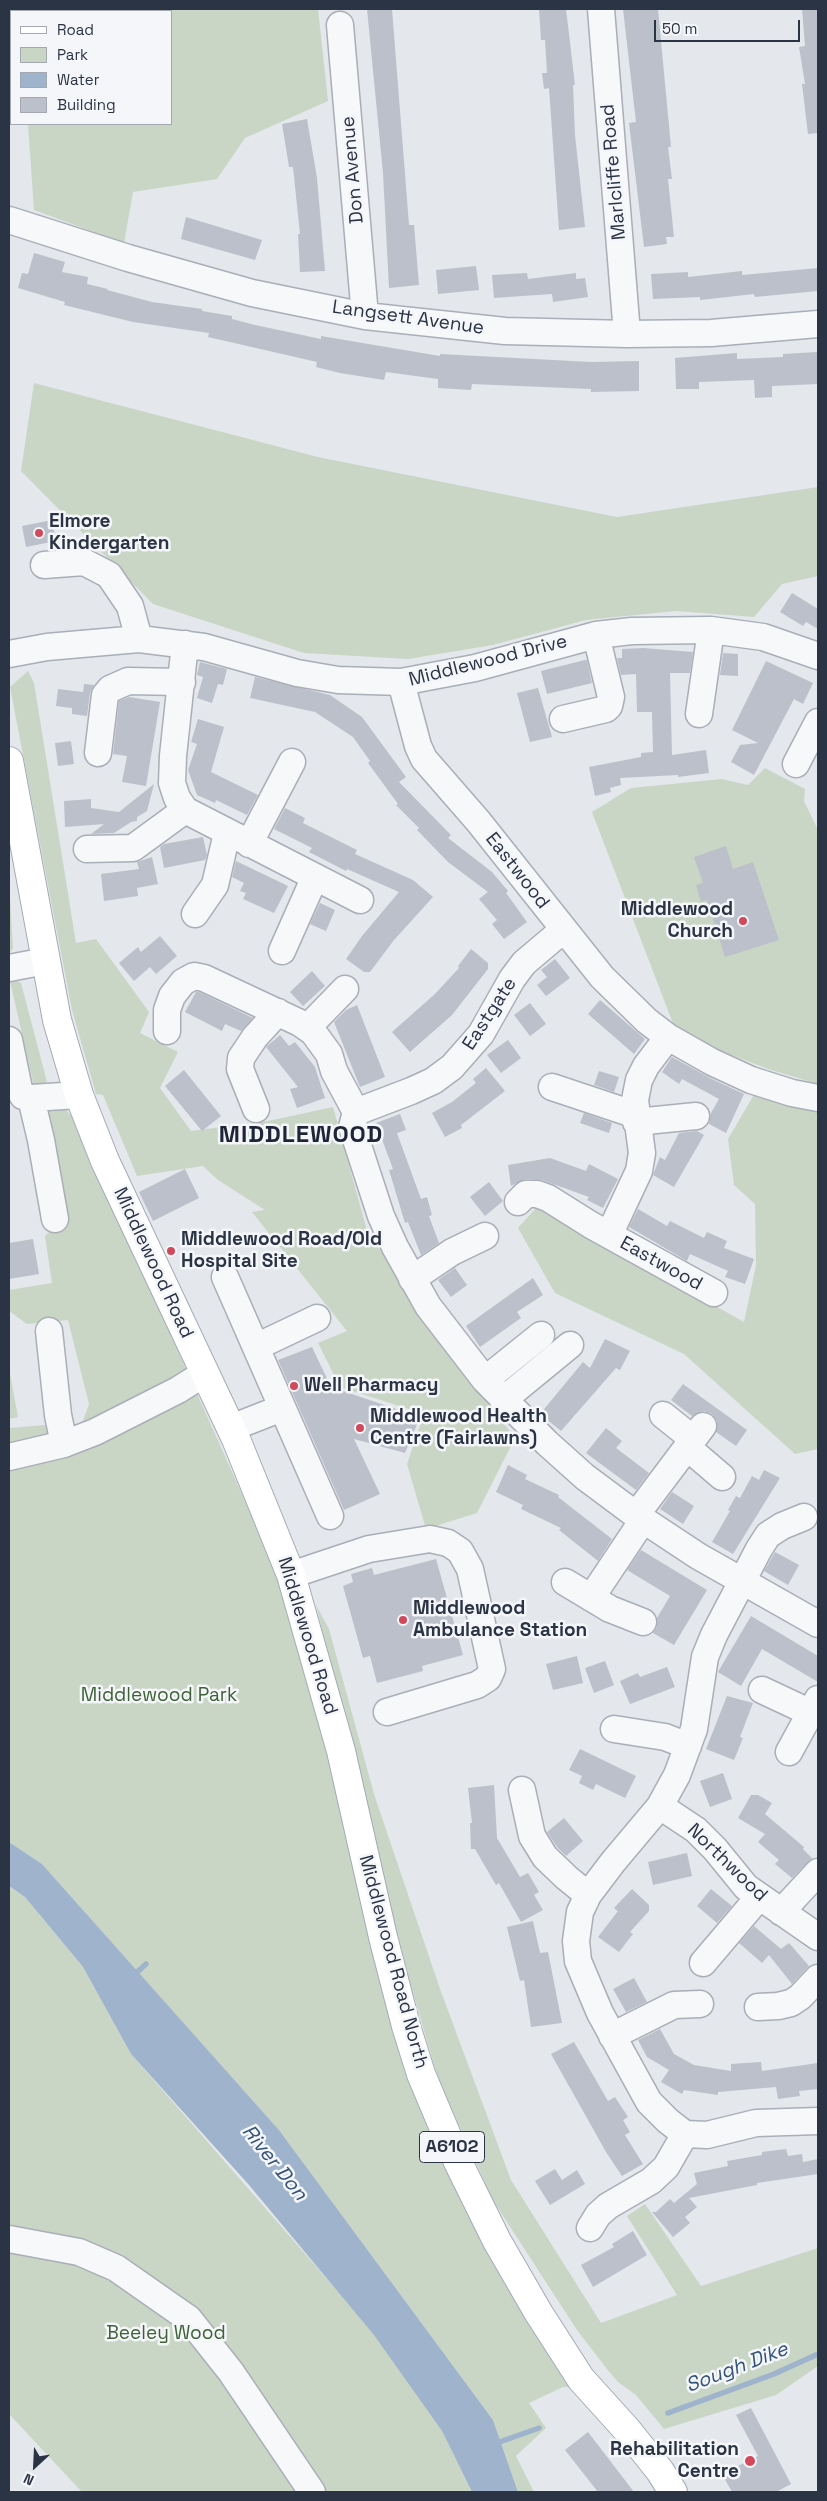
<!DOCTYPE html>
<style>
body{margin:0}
#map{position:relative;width:827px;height:2501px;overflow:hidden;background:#e4e7ec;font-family:"Space Grotesk",sans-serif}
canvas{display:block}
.frame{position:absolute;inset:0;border:10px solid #2b3445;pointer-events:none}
.legend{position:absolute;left:10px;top:10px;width:162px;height:115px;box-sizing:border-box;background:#f4f6f9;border:1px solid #a4a8b1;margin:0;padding:6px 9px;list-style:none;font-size:15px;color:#2b3445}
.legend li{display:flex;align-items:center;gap:10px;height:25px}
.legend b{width:25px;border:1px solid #a4a8b1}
.north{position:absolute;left:10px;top:2441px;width:50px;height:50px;-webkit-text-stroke:4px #f4f6f9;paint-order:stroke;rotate:205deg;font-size:14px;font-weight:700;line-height:20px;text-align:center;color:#2b3445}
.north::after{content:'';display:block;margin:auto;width:18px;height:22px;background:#2b3445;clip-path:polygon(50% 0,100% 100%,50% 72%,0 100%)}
.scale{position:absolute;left:654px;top:20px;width:146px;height:22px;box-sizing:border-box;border:2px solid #2b3445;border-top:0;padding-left:6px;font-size:15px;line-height:18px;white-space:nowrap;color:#2b3445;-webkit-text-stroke:4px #f4f6f9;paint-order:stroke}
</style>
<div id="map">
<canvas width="827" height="2501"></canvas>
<div class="frame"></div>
<ul class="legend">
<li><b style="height:6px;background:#fff"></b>Road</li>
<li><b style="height:14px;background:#c9d6c5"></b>Park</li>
<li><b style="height:14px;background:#9fb4cc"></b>Water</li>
<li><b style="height:14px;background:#bbc0ca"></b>Building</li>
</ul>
<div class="north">N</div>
<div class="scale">50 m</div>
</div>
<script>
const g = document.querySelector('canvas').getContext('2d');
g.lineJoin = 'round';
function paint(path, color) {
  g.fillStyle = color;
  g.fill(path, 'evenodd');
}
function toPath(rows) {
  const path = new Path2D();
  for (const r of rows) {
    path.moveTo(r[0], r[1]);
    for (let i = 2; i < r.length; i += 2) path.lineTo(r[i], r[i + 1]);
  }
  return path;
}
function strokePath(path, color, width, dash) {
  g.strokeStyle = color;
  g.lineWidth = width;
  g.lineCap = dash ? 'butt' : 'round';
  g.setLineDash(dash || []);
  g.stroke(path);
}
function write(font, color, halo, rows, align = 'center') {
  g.font = font + ' "Space Grotesk",sans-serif';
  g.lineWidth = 5;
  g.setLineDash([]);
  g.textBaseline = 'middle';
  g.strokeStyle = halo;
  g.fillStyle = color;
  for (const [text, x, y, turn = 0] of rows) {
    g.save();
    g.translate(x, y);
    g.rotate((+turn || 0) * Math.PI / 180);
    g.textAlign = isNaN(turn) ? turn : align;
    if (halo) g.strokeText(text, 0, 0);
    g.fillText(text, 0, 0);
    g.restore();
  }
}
const green = toPath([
 [12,9,318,9,328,101,245,138,217,179,133,192,124,243,34,210,28,124,171,124,171,11,12,11],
 [34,383,318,457,617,517,818,487,818,576,782,584,754,617,676,611,586,620,493,645,408,659,304,653,153,604,21,471],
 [28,671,34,683,76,943,96,939,149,1012,140,1033,178,1052,160,1088,191,1131,268,1121,333,1107,366,1227,427,1325,515,1438,477,1513,426,1529,407,1464,424,1414,340,1387,318,1343,347,1331,252,1212,265,1210,218,1180,203,1166,137,1176,103,1095,96,1094,72,1010,10,687],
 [765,768,805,789,804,801,818,830,818,1084,768,1069,677,1034,592,812,631,788,722,779,748,785],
 [9,880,13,948,9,954],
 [9,977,21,983,47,1082,34,1086],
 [755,1093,818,1108,818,1449,795,1454,684,1354,555,1293,518,1228,538,1206,744,1322,756,1265,755,1204,734,1185,728,1139],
 [39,1104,55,1104,66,1110,74,1119,276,1570,324,1720,406,2068,578,2387,563,2387,529,2403,546,2428,516,2456,534,2492,518,2492,493,2420,279,2130,42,1864,9,1842,9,1428,45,1425,57,1458,79,1432,89,1404,68,1320,27,1324,9,1311,9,1290,52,1283,45,1236,66,1215],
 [9,1368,18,1417,9,1419],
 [316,1605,329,1629,374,1794,440,1989,511,2180,601,2323,677,2295,627,2216,645,2204,701,2286,818,2248,818,2366,776,2395,664,2429,636,2395,618,2382,607,2369,577,2330,494,2202,439,2082,403,1958],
 [9,1886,25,1897,83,1967,131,2054,375,2334,442,2431,472,2492,82,2492,9,2414]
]);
const water = toPath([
 [9,1842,42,1864,279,2130,493,2420,518,2492,472,2492,442,2431,374,2335,249,2185,131,2054,83,1967,25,1897,9,1886]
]);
const stream = toPath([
 [133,1976,146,1964],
 [668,2413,774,2374,818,2354],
 [494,2444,539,2428]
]);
const building = toPath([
 [367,9,392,9,409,225,414,225,419,285,389,288,383,173],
 [539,9,566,9,575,85,573,85,575,135,585,227,559,230,549,88,544,89,542,73,547,73,545,40,541,40],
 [623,9,658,9,671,147,668,147,672,179,668,179,674,237,666,237,667,244,644,247,629,123,636,122],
 [802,9,818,9,818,133,808,134,802,84,805,84,799,47,805,46],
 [307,119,317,178,325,271,300,272,298,234,300,234,293,167,289,167,282,124],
 [186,217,262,240,255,260,181,239],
 [34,253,65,262,62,272,88,277,87,284,108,289,107,290,152,302,202,309,202,311,232,316,232,319,255,325,321,339,321,336,440,356,440,354,591,362,639,361,639,391,591,392,591,389,472,384,471,390,438,388,438,379,386,372,384,380,340,373,316,367,317,362,208,337,209,333,133,322,64,305,65,302,18,288,22,273,28,274],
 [476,266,479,290,438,294,436,270],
 [818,268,818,291,755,297,754,294,700,300,700,297,653,299,651,274,688,272,688,277,742,271,742,275],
 [527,273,528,279,576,273,576,279,585,278,588,297,553,302,552,294,494,298,492,275],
 [817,352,818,384,772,386,772,397,755,398,754,380,699,382,699,389,676,389,675,358,737,353,737,359,783,357,783,354],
 [52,520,56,541,26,547,22,526],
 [792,593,818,609,818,629,806,622,803,626,780,612],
 [643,648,693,652,690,673,670,673,672,755,706,750,709,773,678,777,678,775,620,778,621,785,610,788,611,792,595,796,589,767,641,757,641,753,653,752,652,712,637,712,636,674,621,675,617,658,622,658,622,649],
 [723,653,738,654,738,676,720,675],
 [585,660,587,660,592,683,547,694,541,671],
 [766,661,813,683,803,704,794,699,754,775,731,762,740,745,758,743,732,730],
 [200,662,227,669,223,685,218,684,212,703,197,698,203,677,197,675],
 [255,677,330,695,362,717,406,777,399,782,451,835,448,838,492,872,508,891,506,893,527,922,504,939,492,924,497,920,479,899,488,892,448,862,417,830,419,828,396,805,398,804,368,763,370,761,353,737,315,712,250,698],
 [84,684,94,685,90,693,87,716,72,714,72,708,56,706,58,689,83,692],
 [538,688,552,737,530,742,517,693],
 [129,697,160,702,146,786,122,782,127,756,113,754,119,701],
 [198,719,224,727,211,772,258,795,247,815,216,800,215,803,197,795,188,770,197,744,191,742],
 [71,741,74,764,58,766,55,743],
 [154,784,147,811,137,817,137,821,131,822,114,833,91,834,104,824,65,827,64,801,91,799,91,808,119,812],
 [285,808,305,818,303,823,357,850,355,854,413,880,433,897,394,940,370,972,364,972,346,959,362,936,399,892,347,869,346,871,309,852,312,848,274,829],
 [203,837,207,855,205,860,164,868,160,847,164,844],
 [726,846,733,869,753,862,779,940,725,957,707,900,701,902,696,885,703,883,694,857],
 [152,857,158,884,137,888,138,896,104,901,101,874,139,869,137,862],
 [236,861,288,886,274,913,243,899,246,893,240,891,244,883,232,877],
 [320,903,335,910,326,931,310,924],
 [160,936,177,956,156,974,150,967,134,981,119,963,138,947,141,952],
 [471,949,488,963,488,969,452,1015,410,1052,392,1032,435,994,459,968,458,966],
 [555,959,570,978,546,996,537,985,547,977,541,970],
 [312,971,325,986,303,1006,290,992],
 [196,992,199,992,253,1018,241,1031,225,1024,222,1031,185,1012],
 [600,1000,645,1039,634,1054,588,1014],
 [530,1003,546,1024,530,1036,514,1015],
 [357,1005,385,1077,360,1087,334,1022,346,1010],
 [280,1035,289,1046,295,1042,315,1067,325,1098,297,1108,290,1089,298,1087,266,1047],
 [508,1040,521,1058,501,1073,487,1055],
 [672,1057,712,1079,744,1094,726,1133,709,1124,711,1113,719,1099,682,1079,679,1084,662,1072],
 [486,1068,505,1091,461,1125,462,1128,445,1137,432,1113,452,1102,476,1083,473,1079],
 [184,1070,221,1116,202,1131,165,1086],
 [599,1071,619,1077,614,1092,594,1085],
 [584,1113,612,1123,609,1133,580,1123],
 [400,1114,406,1130,397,1133,421,1199,427,1197,432,1215,429,1216,439,1243,421,1255,408,1222,405,1223,389,1170,393,1169,376,1123],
 [697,1131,704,1135,674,1187,653,1175,660,1157,665,1160,679,1133],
 [550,1158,586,1171,589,1164,618,1179,603,1208,587,1200,589,1197,542,1180,526,1179,511,1186,508,1165],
 [185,1169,199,1198,153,1221,139,1192],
 [489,1182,503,1201,485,1216,470,1197],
 [638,1209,667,1226,670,1221,704,1238,707,1232,727,1241,724,1248,754,1259,745,1284,725,1277,728,1271,690,1254,687,1261,629,1227],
 [33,1239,39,1274,9,1279,9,1243],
 [455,1268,467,1285,451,1297,438,1280],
 [533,1278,543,1295,517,1312,521,1318,480,1347,466,1326],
 [605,1339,630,1351,620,1370,616,1368,561,1431,540,1414,583,1362,590,1368],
 [312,1347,331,1387,420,1417,405,1453,354,1439,380,1494,344,1510,278,1360],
 [683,1384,747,1430,736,1446,716,1432,717,1421,712,1414,704,1411,692,1416,671,1400],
 [606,1428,622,1441,616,1448,649,1473,636,1490,586,1453],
 [508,1465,527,1475,525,1479,559,1495,558,1497,612,1539,598,1561,559,1530,561,1528,521,1509,523,1505,496,1492],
 [764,1470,780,1478,733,1554,712,1542,730,1511,728,1510,736,1496,740,1498,752,1476,759,1480],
 [672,1492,694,1506,683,1524,660,1509],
 [641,1550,707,1590,674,1645,653,1633,657,1627,657,1618,670,1596,627,1570],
 [775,1552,799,1565,788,1585,764,1571],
 [436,1559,463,1655,422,1666,423,1671,377,1683,370,1656,363,1658,343,1586,353,1582,351,1574,372,1568,374,1575],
 [751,1616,818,1656,818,1682,762,1649,741,1686,718,1672],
 [577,1656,583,1683,553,1690,546,1664],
 [605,1661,614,1685,594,1693,585,1668],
 [667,1667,675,1687,630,1704,620,1681,638,1673,640,1677],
 [727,1696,753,1703,740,1737,743,1738,734,1760,706,1749],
 [580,1749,636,1776,625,1798,596,1784,593,1790,579,1783,582,1776,569,1770],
 [723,1773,732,1799,710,1807,700,1781],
 [494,1785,497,1838,520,1877,528,1873,539,1892,534,1895,543,1910,521,1922,499,1883,496,1885,475,1849,471,1849,470,1823,472,1823,468,1788],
 [751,1795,758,1795,772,1803,765,1814,804,1847,803,1849,812,1858,792,1878,775,1864,779,1860,758,1842,765,1834,738,1818],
 [564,1818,583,1841,566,1856,557,1847,547,1832],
 [687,1853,692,1876,653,1885,648,1862],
 [632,1889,649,1905,649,1911,630,1932,633,1934,619,1952,598,1937,618,1911,614,1908],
 [711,1889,732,1906,717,1923,697,1906],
 [533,1921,540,1953,548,1952,562,2023,531,2027,524,1980,520,1981,507,1927],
 [754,1926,781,1949,789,1943,809,1966,792,1984,769,1955,762,1963,739,1943],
 [634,1978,647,2002,626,2012,613,1989],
 [660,2029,674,2054,694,2065,731,2071,731,2064,761,2062,762,2071,818,2063,818,2089,799,2091,800,2096,778,2099,776,2087,718,2092,718,2095,684,2090,682,2094,661,2082,669,2070,647,2057,638,2040],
 [574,2042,608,2101,615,2097,628,2117,623,2120,630,2132,625,2135,643,2164,622,2176,606,2152,551,2054],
 [786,2149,788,2156,802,2154,803,2162,818,2159,818,2174,757,2183,757,2185,689,2198,697,2207,685,2217,690,2223,673,2237,652,2212,656,2212,670,2199,674,2203,697,2184,694,2173,728,2166,727,2161,762,2155,762,2152],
 [555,2169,562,2180,577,2170,585,2184,550,2205,535,2181],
 [633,2231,647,2255,593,2287,581,2265,614,2247,612,2244],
 [751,2408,791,2484,776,2492,732,2492,722,2474,758,2456,736,2415],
 [588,2432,634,2492,598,2492,565,2450]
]);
const minor = toPath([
 [601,9,627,334],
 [340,25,365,316],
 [9,220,128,258,252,293,365,316,505,331,627,334,711,333,818,324],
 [44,565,84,562,109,575,130,606,139,639],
 [185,644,173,756,172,783,177,798,185,810,360,900],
 [9,654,47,647,139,639,204,647,297,673,338,680,401,682,475,668,596,635,632,631,711,630,763,637,818,656],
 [401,682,418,746,424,759,478,821,602,977,647,1021,668,1037,712,1062,751,1080,792,1093,818,1098],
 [699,714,711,630],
 [563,719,606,709,609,706,611,697,596,635],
 [98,753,105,695,110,689,128,681,182,682],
 [796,764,818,722],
 [249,844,292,762],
 [87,849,133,848,185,810],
 [195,914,215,885,227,833],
 [282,951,314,879],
 [9,968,46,961],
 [307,1028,345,989],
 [167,1031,167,1010,172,996,183,982,194,976,204,978,300,1023,313,1032,329,1054,334,1071,356,1112,352,1127,381,1216,395,1247,428,1306,485,1380,547,1443,585,1477,636,1515,698,1556,818,1624],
 [9,1040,19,1089,23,1096,31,1098,79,1095],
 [552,1087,636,1115],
 [31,1098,41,1140,55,1219],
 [256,1109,240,1069,241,1058,255,1037,278,1012],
 [356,1112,411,1091,433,1081,452,1067,481,1034,512,979,524,963,563,930],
 [636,1122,696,1116],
 [518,1202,526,1194,537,1194,548,1198,591,1225,714,1293],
 [609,1235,639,1171,642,1153,635,1100,639,1080,646,1066,668,1037],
 [225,1277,330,1516],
 [412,1279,452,1252,485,1236],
 [49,1331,58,1415,64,1444],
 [256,1347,317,1318],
 [485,1380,541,1335],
 [503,1400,570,1345],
 [663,1415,693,1439],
 [231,1428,282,1408],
 [687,1447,722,1477],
 [9,1457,64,1444,95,1432,178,1390,205,1373],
 [636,1515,703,1426],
 [291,1575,369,1549,430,1539,448,1543,460,1551,470,1569,492,1669,488,1678,477,1685,387,1712],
 [565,1582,610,1609,643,1622],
 [591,1598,643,1520],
 [762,1690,811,1713],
 [614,1729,665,1737,688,1746],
 [789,1752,818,1699],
 [522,1790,532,1836,545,1857,567,1878,588,1895],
 [660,1806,696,1830,715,1849,746,1887,818,1937],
 [781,1912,818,1872],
 [703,1963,759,1897],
 [758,2007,778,2006,791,2003,800,1997,818,1978],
 [612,2036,674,2005,700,2004],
 [685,2134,707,2135,756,2123,818,2121],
 [590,2228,598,2215,608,2206,651,2181,666,2167,685,2134,668,2121,649,2102,600,2013,578,1961,576,1941,580,1912,588,1895,613,1862,660,1806,677,1775,694,1729,705,1657,714,1635,759,1549,768,1535,782,1526,804,1517],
 [9,2239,79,2252,116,2268,189,2319,231,2372,312,2492]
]);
const major = toPath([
 [9,761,57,1020,79,1095,105,1161,236,1439,291,1575,341,1751,383,1937,406,2026,421,2074,458,2162,497,2241,538,2312,581,2379,628,2431,660,2471,673,2492]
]);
const markers = [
 [39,533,5,"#d1495b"],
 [743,921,5,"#d1495b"],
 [171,1251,5,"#d1495b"],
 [294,1386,5,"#d1495b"],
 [360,1428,5,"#d1495b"],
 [403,1620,5,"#d1495b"],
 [750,2461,6,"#d1495b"]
];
const shields = [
 [452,2147,65]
];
const shieldNames = [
 ["A6102",452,2147]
];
const streetNames = [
 ["Don Avenue",353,170,-95],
 ["Marlcliffe Road",614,172,-95],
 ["Langsett Avenue",408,318,8],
 ["Middlewood Drive",488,661,-14],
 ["Eastwood",517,871,52],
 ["Eastgate",490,1014,-57],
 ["Middlewood Road",153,1263,65],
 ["Eastwood",661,1264,29],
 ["Middlewood Road",307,1636,73],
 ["Northwood",727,1863,44],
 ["Middlewood Road North",393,1962,75]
];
const poiNames = [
 ["Elmore",49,522],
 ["Kindergarten",49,544],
 ["Middlewood",733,910,"right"],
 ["Church",733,932,"right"],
 ["Middlewood Road/Old",181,1240],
 ["Hospital Site",181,1262],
 ["Well Pharmacy",304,1386],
 ["Middlewood Health",370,1417],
 ["Centre (Fairlawns)",370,1439],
 ["Middlewood",413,1609],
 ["Ambulance Station",413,1631],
 ["Rehabilitation",739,2450,"right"],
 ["Centre",739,2472,"right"]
];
const parkNames = [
 ["Middlewood Park",159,1696],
 ["Beeley Wood",166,2334]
];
const waterNames = [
 ["River Don",274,2163,51],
 ["Sough Dike",737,2368,-21]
];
const districtNames = [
 ["MIDDLEWOOD",301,1135]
];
paint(green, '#c9d6c5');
paint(water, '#9fb4cc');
strokePath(stream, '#9fb4cc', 5.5);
paint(building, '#bbc0ca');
strokePath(minor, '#a9aeb7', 29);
strokePath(major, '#a3abb8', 30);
strokePath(minor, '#f7f8fa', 26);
strokePath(major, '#fff', 28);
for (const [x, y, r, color] of markers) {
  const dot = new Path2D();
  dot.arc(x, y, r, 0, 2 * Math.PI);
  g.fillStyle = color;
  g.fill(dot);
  strokePath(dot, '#f4f6f9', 2);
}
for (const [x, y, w] of shields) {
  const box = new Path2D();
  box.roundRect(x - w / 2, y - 15.5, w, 31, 4);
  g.fillStyle = '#f4f6f9';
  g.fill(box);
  strokePath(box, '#2b3445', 1);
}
write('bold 18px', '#2b3445', null, shieldNames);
write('19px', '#2b3445', '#f4f6f9', streetNames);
write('bold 19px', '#2b3445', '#f4f6f9', poiNames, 'left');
write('19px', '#3f6138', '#f4f6f9', parkNames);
write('italic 20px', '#34527a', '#f4f6f9', waterNames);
g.letterSpacing = '1px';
write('bold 24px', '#1d2536', '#f4f6f9', districtNames);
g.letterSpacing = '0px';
</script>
